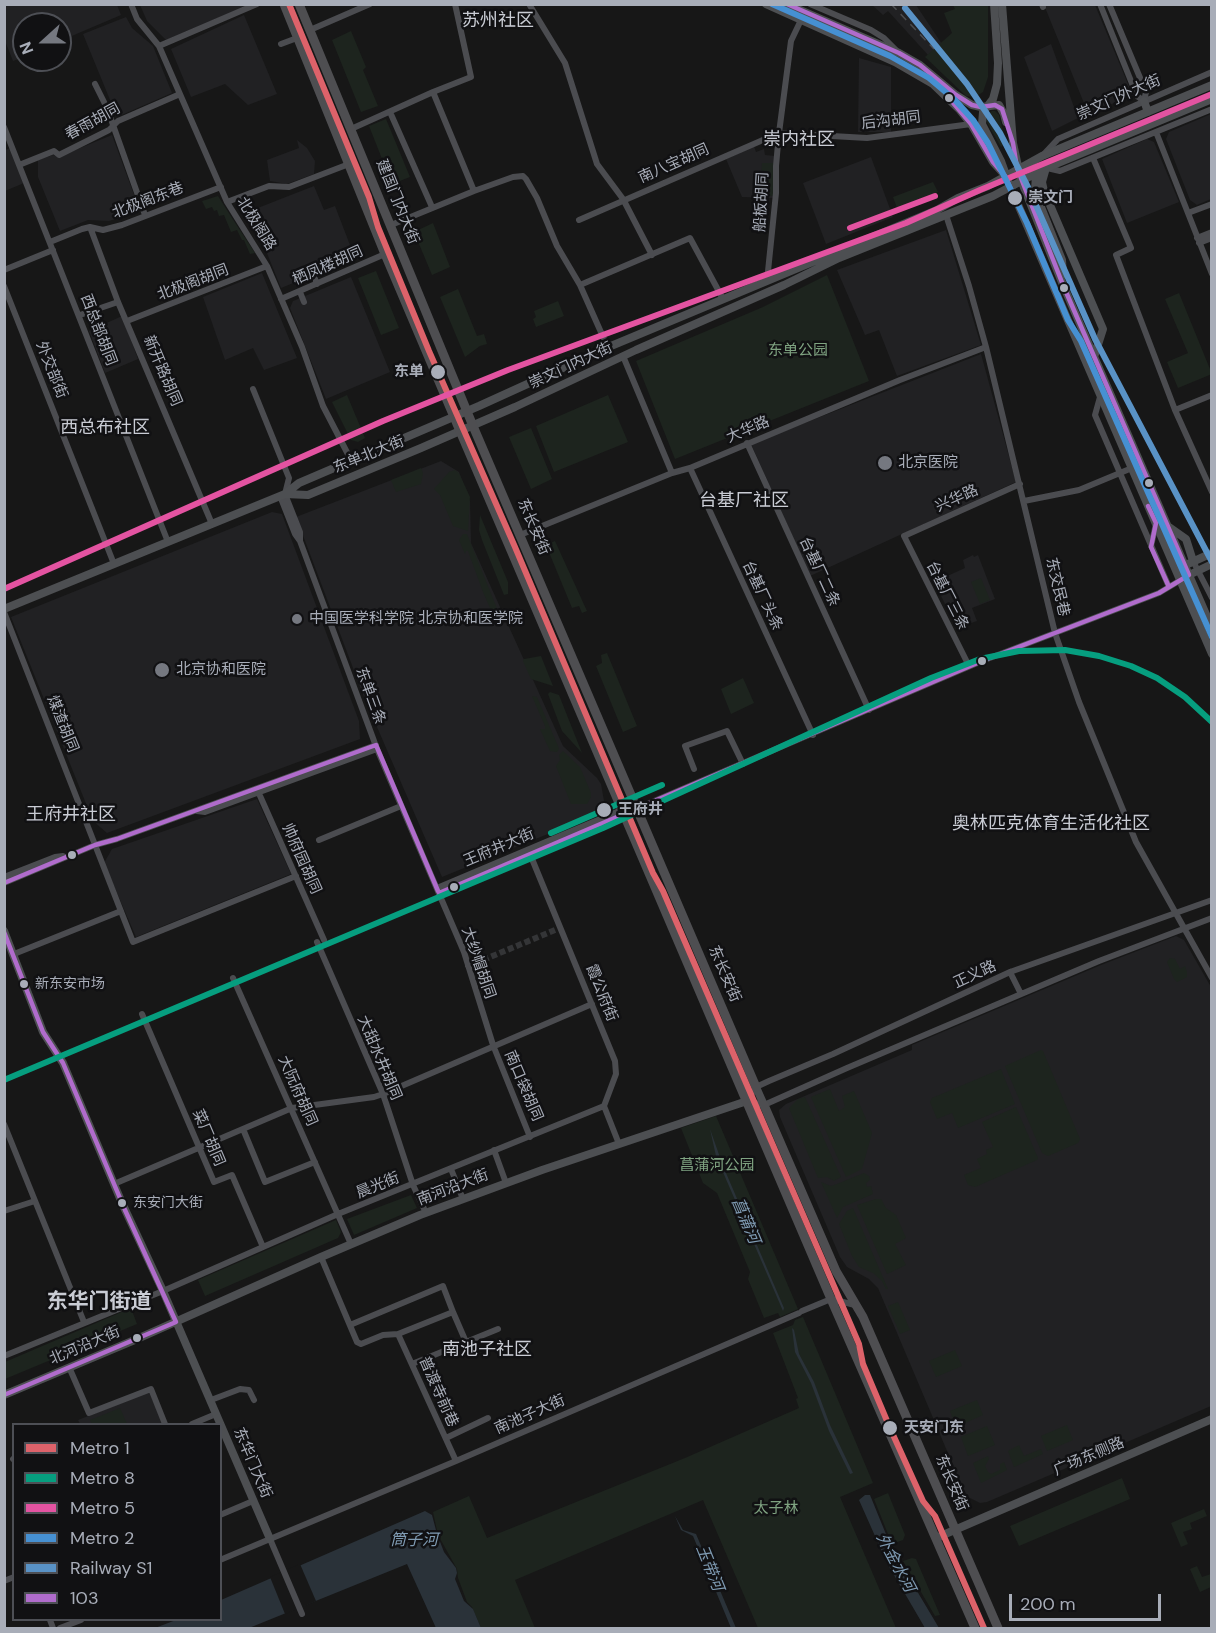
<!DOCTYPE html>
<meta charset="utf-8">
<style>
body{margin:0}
#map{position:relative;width:1216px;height:1633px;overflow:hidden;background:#171717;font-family:"DM Sans",sans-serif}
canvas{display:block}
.frame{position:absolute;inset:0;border:6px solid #a8adb8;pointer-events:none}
.legend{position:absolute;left:12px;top:1423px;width:210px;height:198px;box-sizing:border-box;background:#111113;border:2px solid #4d4f55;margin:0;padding:8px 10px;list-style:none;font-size:18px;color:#a8adb8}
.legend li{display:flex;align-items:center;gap:12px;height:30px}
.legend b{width:30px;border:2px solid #4d4f55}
.north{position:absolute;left:12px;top:12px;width:60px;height:60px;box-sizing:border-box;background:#111113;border:2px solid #4d4f55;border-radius:50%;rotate:249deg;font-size:16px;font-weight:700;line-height:24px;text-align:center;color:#a8adb8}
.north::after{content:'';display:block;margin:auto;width:21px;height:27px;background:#757880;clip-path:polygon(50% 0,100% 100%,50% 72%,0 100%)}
.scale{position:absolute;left:1009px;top:1594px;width:152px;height:27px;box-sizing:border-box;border:3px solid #a8adb8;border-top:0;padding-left:8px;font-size:18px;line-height:21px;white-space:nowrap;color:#a8adb8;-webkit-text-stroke:4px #111113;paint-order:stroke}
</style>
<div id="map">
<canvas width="1216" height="1633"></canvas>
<div class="frame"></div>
<ul class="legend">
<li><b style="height:8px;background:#dd626a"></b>Metro 1</li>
<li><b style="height:8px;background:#069e7f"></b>Metro 8</li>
<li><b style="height:8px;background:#e353a1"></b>Metro 5</li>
<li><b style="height:8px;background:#4690d2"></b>Metro 2</li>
<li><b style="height:8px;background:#5992c6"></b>Railway S1</li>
<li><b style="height:8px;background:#b06ccc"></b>103</li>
</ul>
<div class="north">N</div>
<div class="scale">200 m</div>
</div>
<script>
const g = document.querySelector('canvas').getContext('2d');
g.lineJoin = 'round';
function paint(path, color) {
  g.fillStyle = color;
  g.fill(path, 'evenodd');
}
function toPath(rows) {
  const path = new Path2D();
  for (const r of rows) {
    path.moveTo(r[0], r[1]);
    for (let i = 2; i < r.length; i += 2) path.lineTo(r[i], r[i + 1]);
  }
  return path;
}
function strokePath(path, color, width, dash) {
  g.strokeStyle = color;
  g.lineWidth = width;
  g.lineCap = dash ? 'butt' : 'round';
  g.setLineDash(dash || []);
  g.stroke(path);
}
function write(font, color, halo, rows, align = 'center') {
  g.font = font + ' "DM Sans","Noto Sans SC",sans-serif';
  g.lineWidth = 5;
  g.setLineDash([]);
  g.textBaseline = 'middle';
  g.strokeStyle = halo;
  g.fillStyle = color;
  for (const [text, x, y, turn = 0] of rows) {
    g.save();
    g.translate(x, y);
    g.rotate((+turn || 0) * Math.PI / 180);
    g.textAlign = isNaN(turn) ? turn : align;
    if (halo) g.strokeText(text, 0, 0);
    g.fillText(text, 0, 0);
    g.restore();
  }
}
const built = toPath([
 [4,5,117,5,121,15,60,41,60,24,24,24,24,57,13,61,5,41],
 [140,5,248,5,166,40,147,21],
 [872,5,916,5,942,44,928,55,888,11,883,15],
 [1044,5,1095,5,1133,96,1088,113],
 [244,15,277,94,248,105,225,84,191,97,171,49],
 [126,17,132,28,153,46,172,93,117,117,83,34],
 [1051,44,1078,118,1052,131,1024,57],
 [859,58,891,67,891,132,858,132],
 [1211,114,1211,199,1197,205,1190,200,1166,139,1169,132],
 [112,135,140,211,109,221,88,220,60,231,38,177,38,160,53,155,58,157],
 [1147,139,1154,142,1179,202,1127,223,1102,159],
 [297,140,307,148,315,161,314,174,287,184,270,181,267,160,299,148],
 [754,146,756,152,764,149,765,155,775,156,774,198,742,197,726,159],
 [10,148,24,183,5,191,5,150],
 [871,157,893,217,826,244,803,183],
 [314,186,324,210,335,206,355,258,281,288,250,211],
 [946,230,981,345,897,376,879,330,865,335,837,270],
 [262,273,297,358,264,370,253,348,225,360,203,297],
 [351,277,390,372,326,399,290,308,293,301],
 [122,316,138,359,105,373,89,331],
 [981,354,1016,482,810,576,751,444],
 [441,461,459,472,470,501,471,543,563,746,597,778,601,784,605,807,597,814,442,877,364,697,296,517],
 [272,512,282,514,359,721,360,739,107,833,93,821,11,617],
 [973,555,974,557,978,555,995,599,972,608,977,621,957,628,934,582,965,568,963,560],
 [257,799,291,874,136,937,104,863,112,849],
 [1176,936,1184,940,1211,987,1211,1406,987,1502,980,1503,968,1497,964,1491,878,1288,869,1279,847,1267,840,1257,780,1117,779,1110,786,1104,912,1050,912,1045,1101,965],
 [149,1392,163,1424,80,1424,78,1420]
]);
const green = toPath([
 [953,5,988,5,988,77,983,92,975,97,966,96,925,57,952,33,944,13,955,9],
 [351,31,366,67,363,70,378,106,361,112,332,40],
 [992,111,995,111,999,115,1006,143,1001,147,986,121,987,114],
 [386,119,410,177,392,184,369,126],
 [762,163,775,163,773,196,760,195],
 [933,182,938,192,897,208,893,197],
 [218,196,232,218,255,253,250,254,244,240,242,240,237,230,231,232,224,215,219,216,217,210,214,211,212,207,206,209,202,201],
 [433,223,450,267,432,275,414,232],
 [376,271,399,328,381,335,358,278],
 [827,275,869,381,675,459,636,361,763,307],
 [458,289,477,336,484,334,487,344,480,346,465,357,440,297],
 [1179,293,1212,374,1178,388,1167,362,1188,353,1165,299],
 [558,301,564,316,536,327,533,319,536,317,534,311],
 [347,395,365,438,358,442,351,440,332,402],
 [608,395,628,442,554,472,536,426],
 [531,428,552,479,531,489,509,437],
 [421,468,423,473,421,484,396,492,391,480],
 [455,470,459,473,470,497,468,531,453,526,440,495,434,489,449,472],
 [480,515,508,582,508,594,504,595,482,540,479,530],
 [463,534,467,534,498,611,499,615,497,618,494,617,483,592,468,551,466,551,465,554,459,540],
 [555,541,587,611,582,613,579,606,572,608,546,545],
 [981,578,990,600,980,604,971,582],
 [607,653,637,726,623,732,596,666,602,663,601,655],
 [541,656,553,686,531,679,523,661,524,659],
 [743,678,754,703,731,714,721,689],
 [550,692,559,695,582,753,562,731,548,694],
 [532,696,537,697,558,746,559,749,557,752,550,751,540,729,545,729,545,726],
 [563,751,580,767,591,793,591,797,587,804,571,804,556,766,560,760,559,755],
 [1170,958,1175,959,1180,969,1185,966,1187,972,1187,977,1177,982,1174,979,1167,962],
 [1041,1050,1043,1051,1080,1139,1078,1143,1048,1156,1042,1153,1005,1066],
 [1001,1069,1015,1104,958,1128,952,1113,937,1119,930,1102,932,1098],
 [830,1089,839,1111,845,1107,842,1096,854,1091,872,1133,862,1169,846,1177,811,1097],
 [805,1097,841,1177,834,1181,827,1177,818,1178,789,1108,798,1099],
 [1016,1107,1038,1158,1037,1160,975,1187,968,1185,964,1175,981,1168,977,1159,987,1154,986,1150,993,1147,982,1122],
 [716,1116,798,1309,780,1317,778,1313,764,1318,748,1279,750,1272,717,1193,703,1183,681,1128],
 [864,1173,869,1176,870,1180,866,1183,867,1187,871,1186,873,1194,843,1207,837,1218,821,1182,831,1186,837,1184],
 [411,1195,417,1208,354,1235,347,1219],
 [876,1199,881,1199,886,1208,896,1215,906,1238,895,1244,906,1265,887,1274,857,1205],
 [853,1208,888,1289,889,1289,886,1289,882,1281,873,1273,859,1267,852,1256,839,1224,847,1211],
 [336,1220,341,1232,338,1238,205,1296,198,1280],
 [898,1302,910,1330,900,1334,888,1306],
 [131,1308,137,1324,5,1379,5,1362],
 [803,1317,873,1483,840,1497,896,1628,758,1628,703,1500,515,1580,535,1628,481,1628,472,1607,467,1602,458,1578,457,1569,438,1535,433,1512,469,1496,487,1538,685,1458,799,1408,796,1399,798,1398,773,1333,793,1325,795,1320],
 [955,1350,962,1366,936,1377,929,1361],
 [977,1400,983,1415,956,1427,950,1411],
 [120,1408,127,1424,92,1424,90,1420],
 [1067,1425,1073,1440,1047,1451,1041,1436],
 [987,1426,995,1445,968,1456,961,1437],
 [1019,1445,1024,1456,1041,1449,1043,1454,1014,1467,1008,1451],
 [988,1456,989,1459,985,1466,988,1472,991,1474,1000,1470,1000,1464,1004,1462,1007,1470,981,1483,973,1463],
 [1122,1478,1130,1499,1019,1546,1010,1526],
 [888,1493,905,1535,903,1540,892,1544,874,1499],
 [1204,1509,1207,1516,1190,1523,1192,1529,1183,1532,1188,1544,1181,1547,1171,1523],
 [912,1558,916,1559,940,1615,935,1616,903,1561],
 [1197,1566,1202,1577,1211,1574,1211,1587,1200,1592,1190,1569]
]);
const water = toPath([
 [710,1129,723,1166,784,1308,783,1311,716,1156],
 [792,1328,794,1330,799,1354,814,1382,830,1425,853,1473,850,1474,829,1431,811,1383,795,1352],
 [865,1495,870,1495,892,1549,939,1628,925,1628,887,1563,859,1500],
 [425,1511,432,1515,437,1534,444,1552,456,1568,457,1573,455,1579,464,1601,473,1609,481,1628,436,1628,407,1564,249,1628,155,1628,176,1620,220,1620,221,1600],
 [675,1516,683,1530,696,1534,736,1628,731,1628,693,1536,681,1530]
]);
const pier = toPath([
 [300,1564,316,1601,285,1614,270,1577]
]);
const minorTunnel = toPath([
 [483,960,555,930]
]);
const minor = toPath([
 [131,4,137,19,159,46,227,202,267,266,302,347,323,406,352,462],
 [529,4,565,63,597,164,623,199,652,255],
 [810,4,871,30,884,38,896,50],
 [1042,4,1043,7],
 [1100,4,1137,96,1144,101,1146,92,1109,4],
 [310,30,370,4],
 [281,44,297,38],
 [159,46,257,4],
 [95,84,107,108,145,215],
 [433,92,471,77,455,4],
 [390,112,432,207],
 [4,127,168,542],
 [351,129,433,92,474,191,513,177,523,176,526,179,537,198,557,246,580,285,604,339,611,346],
 [1156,132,1212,274],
 [1044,154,1058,139,1212,72],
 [1093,158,1131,248,1116,255,1175,410,1212,492],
 [19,165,54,151,59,155,109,130,118,121,180,94],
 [1047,168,1060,171,1212,109],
 [227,202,269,186,289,187,349,164],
 [1188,213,1212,204],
 [946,215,969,286,986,347,1055,633,1079,702,1136,842,1212,978],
 [579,220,779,133,867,138,971,124],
 [391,225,474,191],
 [90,227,118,302,212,524],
 [1197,238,1212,232],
 [50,242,82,229,90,227,103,230,122,225,221,187],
 [1199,243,1212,238],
 [4,270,53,250],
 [313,274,317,284],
 [767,281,776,193,776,166,779,133,791,41,801,20],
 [580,285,690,238,723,299],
 [4,286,114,564],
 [300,292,304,302],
 [281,299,385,254],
 [80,315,118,302],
 [127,321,267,266],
 [623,356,672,473],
 [253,389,289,478,285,494,300,532,300,540],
 [1100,397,1095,415,1169,587],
 [1175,410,1212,395],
 [747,443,869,710],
 [690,468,813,735],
 [280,496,295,534,300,541,377,749,464,952,493,1045,530,1137],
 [1024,501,1079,490,1132,468],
 [520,535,672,473,690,468,900,380,986,347],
 [1151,546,1156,524],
 [1193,561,1212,598],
 [4,612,133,942,296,876],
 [969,666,904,536,1020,484],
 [694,769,685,746,727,731,743,764],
 [257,789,324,940],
 [197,811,205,812,377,749],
 [319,840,401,806],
 [530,854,615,1061,616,1074,604,1106,619,1144],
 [4,877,55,857,63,856],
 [4,883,95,845,117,839,376,745],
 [437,888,624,809],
 [439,893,982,661,1159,593,1189,575],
 [1212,900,1010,972,833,1054,769,1081,756,1087,747,1101,764,1105,847,1068,1099,961,1212,918],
 [317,942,383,1094,413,1185,426,1213],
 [14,954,121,911],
 [468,966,483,960],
 [1010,972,1021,994],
 [233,978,351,1244],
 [142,1014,214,1182,232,1175,263,1247],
 [4,1124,84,1322],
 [243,1129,265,1182,315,1162],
 [494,1150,506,1183],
 [451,1169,463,1199],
 [114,1184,292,1108,374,1097,383,1094,592,1004],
 [4,1211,35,1201],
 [321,1257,357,1342,361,1344,383,1335,398,1334,453,1312,466,1342],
 [802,1311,831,1299,855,1305],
 [350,1325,443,1286,453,1312],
 [398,1334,456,1461],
 [4,1356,163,1291,338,1214,604,1106],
 [412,1364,498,1329],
 [69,1367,89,1413,151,1389,165,1424],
 [211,1400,240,1389,249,1390,254,1400],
 [192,1424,216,1414],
 [446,1438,488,1418],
 [13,1459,14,1460],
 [220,1515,253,1501],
 [270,1539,302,1614],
 [220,1560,456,1461,799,1313],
 [4,1581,14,1577],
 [50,1620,53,1628],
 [60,1628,81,1620]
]);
const major = toPath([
 [766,4,895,62,933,84,959,109,971,124,993,162,1003,173],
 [786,4,899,53,920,65,956,95,972,105,981,107,999,105,1004,114,1006,122],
 [994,4,998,63,997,84,993,99,983,112,982,124,1001,161,1010,186,1212,654],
 [1002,4,1013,143,1021,180,1063,285,1212,628],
 [1144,101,1148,112],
 [1046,168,1042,182,1044,191,1103,329,1094,357],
 [1036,173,1035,192,1062,260,1063,275],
 [285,494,308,495,421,448,515,407,636,350,784,285,839,258,993,196,1046,168,1212,99],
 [1169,527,1186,539,1193,561],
 [1190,563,1212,553],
 [1189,575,1212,564],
 [4,609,285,494,299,483,479,406,611,346,937,210,958,198,988,186,1042,156,1212,85],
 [4,931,43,1032,63,1063,122,1203,163,1291,270,1539],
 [756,1087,764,1105],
 [4,1395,137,1339,321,1257,420,1215,542,1170,747,1101],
 [936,1538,1212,1419]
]);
const highway = toPath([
 [284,4,385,254,460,431,831,1299,975,1628],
 [299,4,473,426,756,1087],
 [764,1105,836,1271,863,1317,998,1628]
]);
const rail = toPath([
 [891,4,934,49]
]);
const bus1 = toPath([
 [949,98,971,124,993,162,1005,176,1016,201],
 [1148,506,1156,523,1151,547,1169,587],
 [4,883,95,845,117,839,376,745,438,891],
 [439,893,982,661,1159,593,1189,575,1063,285,1017,168,1013,143,1002,109,995,105,981,107,972,105,956,95,920,65,899,53,787,4],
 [4,932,43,1032,63,1063,125,1210,176,1322],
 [4,1395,176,1322]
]);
const rail1 = toPath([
 [905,8,967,84,1000,133,1028,187,1095,339,1212,562]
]);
const metro1 = toPath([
 [289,4,369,197,378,227,429,351,515,547,653,873,663,891,859,1344,863,1364,890,1428,923,1501,935,1516,984,1628]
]);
const metro2 = toPath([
 [551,833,662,785],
 [4,1080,603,828,931,678,980,659,1019,651,1065,650,1099,656,1131,666,1157,678,1185,697,1212,722]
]);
const metro3 = toPath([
 [850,228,935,196],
 [4,589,383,421,508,370,906,223,980,190,1212,94]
]);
const metro4 = toPath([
 [772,4,890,56,929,78,955,100,973,120,988,143,1027,223,1068,320,1081,341,1212,637]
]);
const markers = [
 [949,98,5,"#a8adb8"],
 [1015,198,8,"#a8adb8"],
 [1064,288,5,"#a8adb8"],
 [438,372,8,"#a8adb8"],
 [885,463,8,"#757880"],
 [1149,483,5,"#a8adb8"],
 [297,619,6,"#757880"],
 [982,661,5,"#a8adb8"],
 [162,670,8,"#757880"],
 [604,810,8,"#a8adb8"],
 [72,855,5,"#a8adb8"],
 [454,887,5,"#a8adb8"],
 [24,984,5,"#a8adb8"],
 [122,1203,5,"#a8adb8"],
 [137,1338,5,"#a8adb8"],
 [890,1428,8,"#a8adb8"]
];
const busNames = [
 ["新东安市场",35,984],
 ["东安门大街",133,1203]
];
const streetNames = [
 ["崇文门外大街",1119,98,-24],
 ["后沟胡同",891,121,-7],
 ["春雨胡同",93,122,-29],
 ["南八宝胡同",674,164,-24],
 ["北极阁东巷",148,201,-21],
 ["建国门内大街",397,202,68],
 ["船板胡同",762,202,-87],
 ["北极阁路",256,224,58],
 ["栖凤楼胡同",328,266,-24],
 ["北极阁胡同",193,283,-21],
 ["西总部胡同",98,330,69],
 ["崇文门内大街",571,366,-25],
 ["外交部街",51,370,68],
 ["新开路胡同",162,371,67],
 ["大华路",748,430,-23],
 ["东单北大街",369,455,-22],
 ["兴华路",957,499,-24],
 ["东长安街",533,527,67],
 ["台基厂二条",819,572,65],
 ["东交民巷",1057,587,77],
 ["台基厂头条",762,596,65],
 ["台基厂三条",947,596,63],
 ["东单三条",370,696,70],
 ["煤渣胡同",62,724,68],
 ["王府井大街",499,848,-23],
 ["帅府园胡同",301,859,66],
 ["大纱帽胡同",478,963,71],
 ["东长安街",724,974,67],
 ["正义路",975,975,-25],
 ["霞公府街",601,993,68],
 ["大甜水井胡同",379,1058,67],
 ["南口袋胡同",523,1086,67],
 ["大阮府胡同",297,1091,66],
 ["菜厂胡同",208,1138,67],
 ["晨光街",378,1186,-22],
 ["南河沿大街",453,1188,-21],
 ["北河沿大街",85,1346,-23],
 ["普渡寺前巷",438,1392,66],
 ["南池子大街",530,1415,-24],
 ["广场东侧路",1089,1457,-23],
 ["东华门大街",252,1463,67],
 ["东长安街",951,1483,67]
];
const stopNames = [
 ["崇文门",1028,198],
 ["东单",424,372,"right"],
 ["王府井",618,810],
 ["天安门东",904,1428]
];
const parkNames = [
 ["东单公园",798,351],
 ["菖蒲河公园",717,1166],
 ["太子林",776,1509]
];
const poiNames = [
 ["北京医院",898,463],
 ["中国医学科学院 北京协和医学院",309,619],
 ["北京协和医院",176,670]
];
const waterNames = [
 ["菖蒲河",745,1221,67],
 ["筒子河",414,1541],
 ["外金水河",895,1563,62],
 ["玉带河",709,1568,68]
];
const quarterNames = [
 ["苏州社区",498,21],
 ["崇内社区",799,140],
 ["西总布社区",105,428],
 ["台基厂社区",744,501],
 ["王府井社区",71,815],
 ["奥林匹克体育生活化社区",1051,824],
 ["南池子社区",487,1350]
];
const districtNames = [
 ["东华门街道",99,1302]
];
paint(built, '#212123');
paint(green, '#1d241e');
paint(water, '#2a3239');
paint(pier, '#171717');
strokePath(minorTunnel, '#343537', 6, [6, 3]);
strokePath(minor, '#4b4c50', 6);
strokePath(major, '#4d4f52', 8);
strokePath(highway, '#4e4e51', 9);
strokePath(rail, '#4b4c4f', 1.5, [8, 6]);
strokePath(bus1, '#b06ccc', 4.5);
strokePath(rail1, '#5992c6', 6);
strokePath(metro1, '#dd626a', 6);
strokePath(metro2, '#069e7f', 6);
strokePath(metro3, '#e353a1', 6);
strokePath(metro4, '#4690d2', 6);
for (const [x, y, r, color] of markers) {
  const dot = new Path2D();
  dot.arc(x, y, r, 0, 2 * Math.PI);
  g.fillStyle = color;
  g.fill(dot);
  strokePath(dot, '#111113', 2);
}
write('14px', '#a8adb8', '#111113', busNames, 'left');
write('15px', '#a8adb8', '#111113', streetNames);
write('bold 15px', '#a8adb8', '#111113', stopNames, 'left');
write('15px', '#7fa381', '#111113', parkNames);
write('15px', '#a8adb8', '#111113', poiNames, 'left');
write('italic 16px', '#7f9bb3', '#111113', waterNames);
write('18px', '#c9ccd4', '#111113', quarterNames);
write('bold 21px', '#c9ccd4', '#111113', districtNames);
</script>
